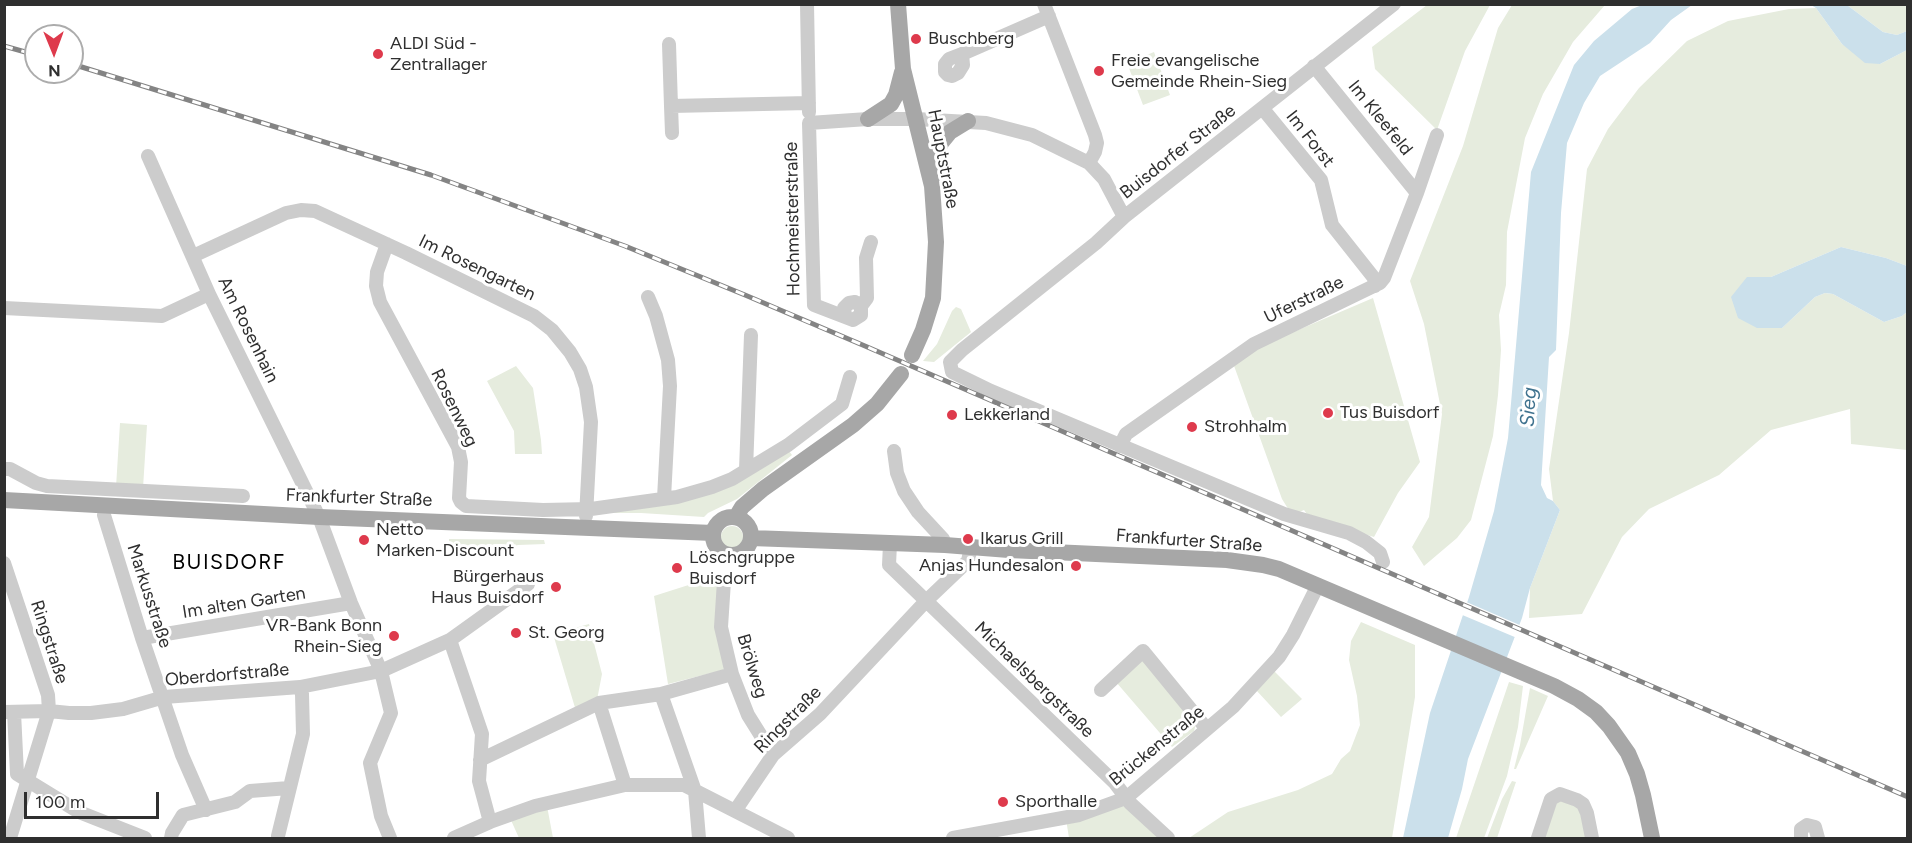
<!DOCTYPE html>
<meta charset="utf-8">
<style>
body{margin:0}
#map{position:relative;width:1912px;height:843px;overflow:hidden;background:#fff;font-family:Figtree,sans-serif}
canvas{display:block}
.frame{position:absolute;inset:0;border:6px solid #2f2f2f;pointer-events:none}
.north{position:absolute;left:24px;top:24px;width:60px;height:60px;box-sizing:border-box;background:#fff;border:2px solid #acacac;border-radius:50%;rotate:179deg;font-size:16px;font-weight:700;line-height:24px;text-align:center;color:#2f2f2f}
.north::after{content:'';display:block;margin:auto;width:21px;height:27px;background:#de3a4c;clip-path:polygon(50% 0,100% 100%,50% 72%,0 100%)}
.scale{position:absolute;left:24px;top:792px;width:135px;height:27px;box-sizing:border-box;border:3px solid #2f2f2f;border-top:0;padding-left:8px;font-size:18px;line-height:21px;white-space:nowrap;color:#2f2f2f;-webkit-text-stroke:4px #fff;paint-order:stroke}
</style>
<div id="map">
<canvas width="1912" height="843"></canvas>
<div class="frame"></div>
<div class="north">N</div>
<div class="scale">100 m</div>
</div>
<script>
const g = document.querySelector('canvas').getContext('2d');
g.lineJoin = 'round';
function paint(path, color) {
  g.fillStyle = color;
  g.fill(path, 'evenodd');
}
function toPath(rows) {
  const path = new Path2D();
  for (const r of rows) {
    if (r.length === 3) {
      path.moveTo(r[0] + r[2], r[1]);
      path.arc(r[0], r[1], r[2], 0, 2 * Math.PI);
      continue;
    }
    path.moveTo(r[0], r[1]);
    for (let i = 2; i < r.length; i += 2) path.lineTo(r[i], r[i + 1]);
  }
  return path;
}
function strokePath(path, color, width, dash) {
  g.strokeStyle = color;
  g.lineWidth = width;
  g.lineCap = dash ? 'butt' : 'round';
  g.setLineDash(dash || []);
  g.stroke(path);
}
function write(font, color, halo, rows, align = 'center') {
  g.font = font + ' Figtree,sans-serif';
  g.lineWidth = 6;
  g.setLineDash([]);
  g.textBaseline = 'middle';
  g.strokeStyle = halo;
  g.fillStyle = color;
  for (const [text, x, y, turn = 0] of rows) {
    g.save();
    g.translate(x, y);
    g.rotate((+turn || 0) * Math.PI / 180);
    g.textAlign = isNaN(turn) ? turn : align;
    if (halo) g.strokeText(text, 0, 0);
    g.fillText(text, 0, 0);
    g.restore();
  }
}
const green = toPath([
 [1427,5,1490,5,1465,51,1437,130,1375,69,1372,47],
 [1512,5,1605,5,1573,42,1543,94,1525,138,1507,232,1506,285,1499,315,1501,350,1498,395,1493,436,1471,520,1457,538,1424,566,1412,547,1429,517,1442,414,1424,324,1410,281,1463,146,1498,28],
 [1847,5,1907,5,1907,31,1897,35,1883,32],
 [1816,8,1842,44,1880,64,1907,50,1907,266,1886,258,1841,247,1771,277,1747,277,1782,328,1815,297,1825,293,1833,294,1884,322,1902,316,1907,312,1907,450,1851,444,1850,409,1771,430,1719,475,1649,509,1622,537,1582,614,1529,618,1530,588,1560,510,1553,501,1549,469,1569,333,1587,169,1608,129,1639,88,1687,41,1728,21,1789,9],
 [1154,52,1170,95,1143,105,1127,63],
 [1373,298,1420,462,1398,493,1374,537,1309,517,1304,510,1292,515,1282,499,1233,363,1263,345],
 [956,307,961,309,971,332,934,362,923,361,937,344,952,311],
 [516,366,533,388,541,440,542,454,515,454,514,431,487,381],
 [120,423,147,425,143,488,116,487],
 [789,451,792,455,737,499,708,513,704,517,641,513,605,513,663,505],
 [732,537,11],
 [449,539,544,540,545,544,518,545,507,548,449,545],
 [720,575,718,595,726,666,723,670,668,684,654,596],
 [1361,622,1415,645,1415,697,1392,838,1189,838,1228,812,1298,790,1332,774,1341,759,1350,751,1360,725,1357,696,1349,660,1351,641],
 [589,624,602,674,597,700,576,711,553,634],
 [1143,658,1196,724,1194,731,1172,747,1116,682],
 [1274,671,1302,699,1281,717,1256,690],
 [1509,682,1523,686,1518,727,1507,776,1484,838,1456,838],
 [1530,688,1548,696,1516,769,1514,769,1520,745],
 [1512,781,1516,782,1497,838,1487,838,1502,799],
 [1559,800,1580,808,1587,838,1554,838,1543,837,1554,805],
 [1126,802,1166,838,1069,838,1066,819],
 [547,806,553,838,519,838,510,818]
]);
const water = toPath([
 [1642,5,1692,5,1671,20,1650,43,1600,76,1584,103,1567,143,1561,213,1556,350,1549,357,1541,485,1547,498,1553,501,1560,510,1530,588,1522,618,1468,759,1462,789,1448,838,1403,838,1430,713,1469,597,1494,511,1508,438,1531,172,1574,65,1594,41,1632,9],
 [1811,5,1847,5,1883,32,1897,35,1907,31,1907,50,1880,64,1865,63,1842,44,1816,8],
 [1841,247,1886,258,1907,266,1907,312,1902,316,1884,322,1833,294,1825,293,1815,297,1782,328,1757,328,1738,318,1731,297,1747,277,1771,277]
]);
const pier = toPath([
 [1464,601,1522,626,1517,638,1460,614]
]);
const minor = toPath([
 [807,4,809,112],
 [1044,4,1095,135,1097,143,1095,152,1089,163],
 [669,44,671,106,809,103],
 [962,54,963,65,958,73,952,76,948,75,945,72,945,64,949,59,962,54,1049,16],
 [1314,66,1417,193],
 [671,106,672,133],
 [1263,109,1321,180,1332,225,1374,278,1375,286],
 [148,156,209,294,319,517,351,603,381,671,391,713,370,763,381,816,390,838],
 [387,244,377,272,376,286,380,302,458,447,461,462,459,498,461,502,466,506,543,510,591,509,677,497,712,487,732,479,788,445,842,404,850,377],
 [193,256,286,213,301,210,315,211,406,253,534,316,552,330,570,352,580,369,586,387,591,422,586,516],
 [648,297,656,316,668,360,670,386,664,498],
 [814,305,809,123,868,119,916,119,986,123,1032,135,1089,163,1104,179,1124,217],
 [814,305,853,320,861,315,861,306,855,302,849,303,844,308,845,315],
 [861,306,867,298,866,258,871,242],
 [4,308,162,316,209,294],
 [1120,446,1126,434,1254,344,1380,283,1384,278,1417,193,1437,135],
 [894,451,897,473,904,491,918,512,943,539,945,545],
 [4,469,10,469,36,483,47,486,243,496],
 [746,470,751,335],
 [104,515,142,638,182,755,206,810],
 [890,544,889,565,1115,783,1130,803,1168,838],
 [1383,562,1380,553,1366,542,1349,533,1284,514,991,391,952,372,950,362,962,350,1096,243,1124,217,1394,4],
 [4,563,48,695,49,711,10,838],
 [724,581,721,627,732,674,748,715,773,755],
 [142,638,351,603],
 [450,640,482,734,479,781,490,822],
 [1101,690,1143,651,1206,728],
 [661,694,695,791,699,838],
 [599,703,625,785],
 [4,712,49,711,69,713,91,713,123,709,164,697,300,687,381,671,450,640,528,584],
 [14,712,17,774,79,812,145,838],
 [480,760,599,703,661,694,732,674],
 [735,811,773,755,820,714,926,601,968,561,971,547],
 [171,838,172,833,183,815,235,802,250,791,289,788],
 [278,838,278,836,303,734,302,694,300,687],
 [454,838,490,822,535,806,625,785,684,785,788,838],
 [953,838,1079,815,1126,798,1233,707,1279,657,1293,635,1318,585],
 [1538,838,1551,799,1560,794,1577,800,1583,804,1587,813,1592,838],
 [1801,838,1801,829,1807,825,1815,827,1818,838]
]);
const major = toPath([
 [898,4,903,69,932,186,936,242,933,298,923,330,912,355],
 [868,119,891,104,896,95,902,72],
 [933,176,937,152,941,143,950,132,968,121],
 [4,500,319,517,713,533],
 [732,536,19],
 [736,517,742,507,763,489,853,425,877,404,901,374],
 [751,538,945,545,1009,550,1227,560,1263,565,1279,569,1554,686,1578,699,1596,712,1609,726,1628,753,1637,774,1643,795,1652,838]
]);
const rail = toPath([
 [4,46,36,55],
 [72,64,431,175,625,246,745,295,865,346,1908,797]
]);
const markers = [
 [916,39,6,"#de3a4c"],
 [378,54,6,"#de3a4c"],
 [1099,71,6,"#de3a4c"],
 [1328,413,6,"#de3a4c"],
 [952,415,6,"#de3a4c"],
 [1192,427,6,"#de3a4c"],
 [968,539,6,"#de3a4c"],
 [364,540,6,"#de3a4c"],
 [1076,566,6,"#de3a4c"],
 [677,568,6,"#de3a4c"],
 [556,587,6,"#de3a4c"],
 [516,633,6,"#de3a4c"],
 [394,636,6,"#de3a4c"],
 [1003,802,6,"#de3a4c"]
];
const poiNames = [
 ["Buschberg",928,39],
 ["ALDI Süd -",390,44],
 ["Zentrallager",390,65],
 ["Freie evangelische",1111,61],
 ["Gemeinde Rhein-Sieg",1111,82],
 ["Tus Buisdorf",1340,413],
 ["Lekkerland",964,415],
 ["Strohhalm",1204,427],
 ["Netto",376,530],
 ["Marken-Discount",376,551],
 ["Ikarus Grill",980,539],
 ["Löschgruppe",689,558],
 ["Buisdorf",689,579],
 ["Anjas Hundesalon",1064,566,"right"],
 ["Bürgerhaus",544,577,"right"],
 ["Haus Buisdorf",544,598,"right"],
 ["VR-Bank Bonn",382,626,"right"],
 ["Rhein-Sieg",382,647,"right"],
 ["St. Georg",528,633],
 ["Sporthalle",1015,802]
];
const streetNames = [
 ["Im Kleefeld",1380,118,51],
 ["Im Forst",1310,139,52],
 ["Buisdorfer Straße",1178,152,-38],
 ["Hauptstraße",943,159,79],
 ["Hochmeisterstraße",793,219,-91],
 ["Im Rosengarten",477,268,26],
 ["Uferstraße",1304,300,-26],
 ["Am Rosenhain",248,330,64],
 ["Rosenweg",454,408,64],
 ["Frankfurter Straße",359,498,2],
 ["Frankfurter Straße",1189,541,4],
 ["Markusstraße",149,596,72],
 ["Im alten Garten",244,603,-9],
 ["Ringstraße",49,642,72],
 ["Brölweg",752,666,73],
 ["Oberdorfstraße",227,675,-5],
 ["Michaelsbergstraße",1034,680,44],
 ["Ringstraße",788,720,-45],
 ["Brückenstraße",1157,746,-39]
];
const waterNames = [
 ["Sieg",1529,407,-86]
];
const quarterNames = [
 ["BUISDORF",229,563]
];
paint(green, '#e6ecde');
paint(water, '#cbe0eb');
paint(pier, '#fff');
strokePath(minor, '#ccc', 14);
strokePath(major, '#a7a7a7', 16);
strokePath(rail, '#848484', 5);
strokePath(rail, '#fff', 3, [9]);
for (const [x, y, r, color] of markers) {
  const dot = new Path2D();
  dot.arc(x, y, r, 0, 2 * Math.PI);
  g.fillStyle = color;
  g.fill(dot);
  strokePath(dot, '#fff', 2);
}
write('18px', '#2f2f2f', '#fff', poiNames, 'left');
write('18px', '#2f2f2f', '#fff', streetNames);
write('italic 20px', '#40738f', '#fff', waterNames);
g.letterSpacing = '1.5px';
write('21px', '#000', '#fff', quarterNames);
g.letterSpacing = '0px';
</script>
